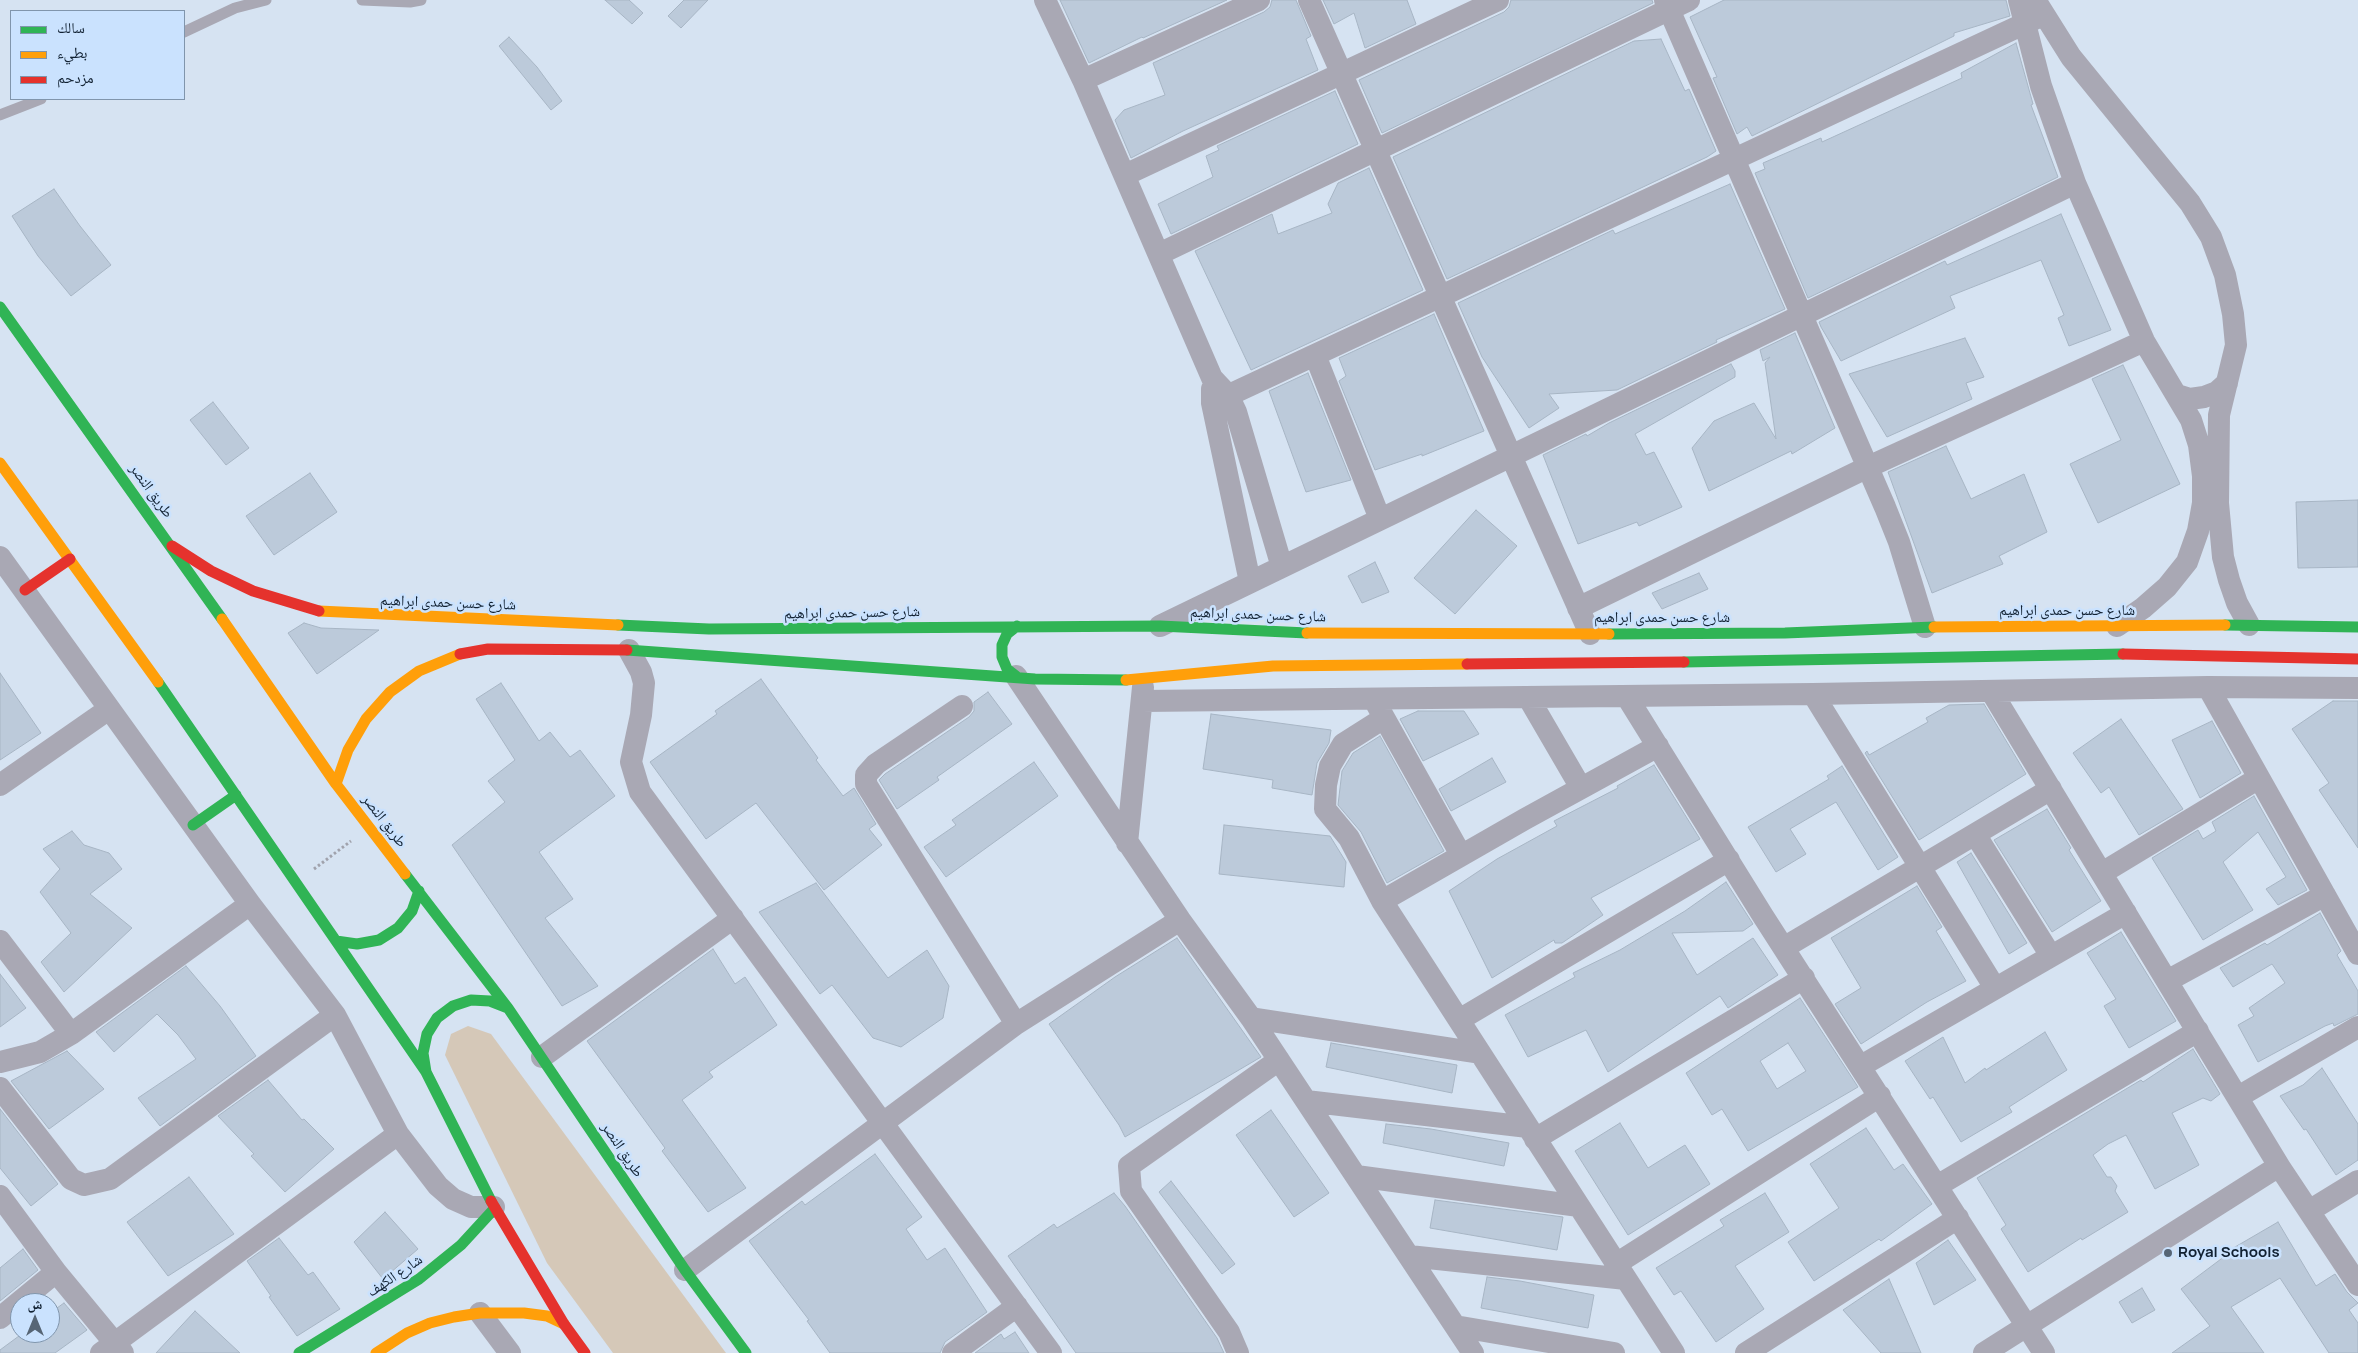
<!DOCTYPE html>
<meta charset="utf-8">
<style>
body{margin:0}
#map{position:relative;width:2358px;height:1353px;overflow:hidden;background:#d6e3f2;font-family:Manrope,"Noto Naskh Arabic",sans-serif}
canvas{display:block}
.legend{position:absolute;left:10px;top:10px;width:175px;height:90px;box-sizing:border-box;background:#cae2fe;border:1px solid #8095ac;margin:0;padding:6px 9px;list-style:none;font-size:15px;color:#112132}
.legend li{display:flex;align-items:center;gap:10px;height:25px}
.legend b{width:25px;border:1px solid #8095ac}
.north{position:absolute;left:10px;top:1293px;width:50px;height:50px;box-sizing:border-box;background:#cae2fe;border:1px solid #8095ac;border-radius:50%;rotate:0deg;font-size:14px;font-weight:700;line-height:20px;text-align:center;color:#112132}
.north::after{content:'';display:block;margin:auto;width:18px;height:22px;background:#566575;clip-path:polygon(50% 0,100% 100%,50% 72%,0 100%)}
</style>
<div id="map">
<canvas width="2358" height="1353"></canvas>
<ul class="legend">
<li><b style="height:6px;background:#30b455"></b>سالك</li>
<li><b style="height:6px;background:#ff9f0a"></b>بطيء</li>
<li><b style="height:6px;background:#e5322d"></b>مزدحم</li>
</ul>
<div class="north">ش</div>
</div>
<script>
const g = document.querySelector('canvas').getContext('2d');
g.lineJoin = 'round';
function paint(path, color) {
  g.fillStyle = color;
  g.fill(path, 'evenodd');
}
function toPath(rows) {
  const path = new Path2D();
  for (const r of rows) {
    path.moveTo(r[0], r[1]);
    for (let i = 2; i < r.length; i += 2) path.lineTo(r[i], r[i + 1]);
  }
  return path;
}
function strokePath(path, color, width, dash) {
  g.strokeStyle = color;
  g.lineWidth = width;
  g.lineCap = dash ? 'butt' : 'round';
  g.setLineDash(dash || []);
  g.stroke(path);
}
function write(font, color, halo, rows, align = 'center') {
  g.font = font + ' Manrope,"Noto Naskh Arabic",sans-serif';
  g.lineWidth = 5;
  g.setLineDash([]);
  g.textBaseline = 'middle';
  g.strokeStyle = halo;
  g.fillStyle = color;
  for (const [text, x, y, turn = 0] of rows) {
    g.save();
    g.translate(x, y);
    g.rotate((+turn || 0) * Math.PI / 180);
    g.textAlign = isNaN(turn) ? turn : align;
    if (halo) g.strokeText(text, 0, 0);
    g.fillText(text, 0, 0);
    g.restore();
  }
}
const green = toPath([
 [468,1026,491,1034,726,1353,613,1353,547,1263,445,1055,451,1034]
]);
const building = toPath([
 [605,0,629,0,643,13,632,24,605,0],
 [684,0,708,0,681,28,668,16,684,0],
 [1060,0,1227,0,1143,38,1142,37,1089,63,1060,0],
 [1272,0,1296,0,1311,36,1306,39,1318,70,1183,131,1131,158,1115,120,1124,110,1165,95,1153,63,1264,12,1270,7,1272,0],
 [1323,0,1407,0,1416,24,1365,48,1354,13,1334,24,1323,0],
 [1511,0,1652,0,1653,3,1382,133,1359,80,1504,12,1509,7,1511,0],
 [1724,0,2006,0,2010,16,1954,33,1954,36,1752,136,1747,127,1737,134,1713,78,1717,77,1690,17,1724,0],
 [509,37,537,67,562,101,551,110,499,46,509,37],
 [1661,39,1685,91,1689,89,1716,151,1707,157,1447,279,1393,157,1634,41,1661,39],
 [2016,43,2033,104,2031,105,2058,177,1808,298,1755,173,1765,169,1763,163,1821,138,1822,142,1962,78,1961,73,2016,43],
 [1335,91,1358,144,1171,234,1158,204,1213,177,1206,156,1219,150,1217,146,1335,91],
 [1369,168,1423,290,1251,370,1195,251,1272,214,1278,234,1332,213,1328,204,1338,183,1369,168],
 [1730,184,1785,309,1716,340,1717,342,1617,390,1549,394,1559,408,1529,428,1482,357,1458,303,1613,230,1615,234,1730,184],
 [54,189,80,226,111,265,71,296,38,256,12,216,54,189],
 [2061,214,2111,330,2069,346,2058,318,2064,315,2041,260,1950,296,1955,308,1841,361,1821,327,1819,322,1945,261,1947,265,2061,214],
 [1434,314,1484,431,1422,456,1422,454,1375,470,1339,381,1346,376,1339,358,1434,314],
 [1795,333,1835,428,1792,454,1791,451,1709,491,1692,448,1714,421,1754,403,1776,439,1765,363,1770,357,1763,361,1760,350,1795,333],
 [1965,338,1984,377,1966,383,1972,399,1887,437,1849,374,1965,338],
 [1731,364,1735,371,1735,377,1635,434,1646,455,1654,452,1682,507,1639,526,1637,522,1578,544,1543,455,1586,434,1587,436,1609,423,1731,364],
 [2123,365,2180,484,2098,523,2070,464,2121,440,2092,379,2123,365],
 [1308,373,1351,480,1306,492,1269,391,1308,373],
 [213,402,249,448,226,465,190,420,213,402],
 [1946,446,1971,499,2024,474,2047,532,1999,556,2003,564,1932,593,1888,472,1946,446],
 [310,473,337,512,274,555,246,516,310,473],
 [2358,500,2358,567,2298,568,2296,502,2358,500],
 [1476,510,1517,546,1455,614,1414,578,1476,510],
 [1375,562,1389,592,1362,603,1348,576,1375,562],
 [1699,573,1708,589,1662,609,1652,593,1699,573],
 [304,623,321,628,379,630,317,674,288,633,304,623],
 [0,673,41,733,0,760,0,673],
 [761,679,818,758,816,760,843,796,854,788,876,824,869,829,882,845,824,890,756,803,706,839,650,762,717,714,715,711,761,679],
 [501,683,539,741,550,732,570,757,580,750,615,796,539,852,573,899,545,918,598,986,562,1006,452,845,505,802,488,781,515,760,476,699,501,683],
 [988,692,1012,724,937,777,939,780,897,809,879,780,885,774,969,717,974,711,974,702,988,692],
 [2333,701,2358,701,2358,848,2319,790,2329,783,2292,729,2333,701],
 [1984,704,2026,774,1919,840,1865,753,1867,751,1869,755,1928,722,1926,718,1949,705,1984,704],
 [1418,711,1464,711,1479,734,1423,761,1400,719,1418,711],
 [1211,714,1331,730,1329,743,1317,763,1312,795,1272,788,1273,780,1203,769,1211,714],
 [2121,719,2183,809,2139,835,2109,787,2101,793,2073,753,2121,719],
 [2212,721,2241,773,2200,798,2172,740,2212,721],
 [1380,736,1444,851,1387,883,1361,832,1338,805,1342,771,1353,753,1380,736],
 [1492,758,1506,782,1451,811,1439,789,1492,758],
 [1034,762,1058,796,946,877,924,847,956,825,952,820,1034,762],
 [1654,765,1700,839,1591,898,1603,915,1562,943,1555,943,1554,940,1492,978,1449,891,1497,859,1557,826,1554,821,1618,788,1617,786,1654,765],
 [1842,766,1898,857,1878,870,1836,802,1790,829,1806,854,1776,872,1748,827,1829,779,1827,776,1842,766],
 [2254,796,2307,890,2278,905,2266,889,2286,877,2258,832,2223,862,2253,910,2203,940,2152,858,2198,830,2203,839,2216,831,2212,822,2254,796],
 [2047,809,2071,848,2069,850,2101,901,2052,932,1994,840,2047,809],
 [1224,825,1330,836,1346,862,1344,887,1219,874,1224,825],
 [72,831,84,845,109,853,122,869,90,894,132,928,64,992,41,962,71,933,40,892,60,869,43,849,72,831],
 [1971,853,2027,943,2009,954,1957,862,1971,853],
 [1726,882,1753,924,1743,931,1672,933,1697,975,1753,938,1778,975,1728,1008,1720,996,1608,1072,1586,1030,1528,1057,1505,1015,1575,977,1573,973,1620,950,1685,911,1726,882],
 [816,883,888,978,927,950,949,986,943,1018,901,1047,873,1038,832,985,820,994,759,912,816,883],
 [1917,886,1942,927,1936,931,1966,981,1927,1002,1861,1044,1835,1004,1861,988,1831,938,1917,886],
 [2320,913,2341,951,2337,955,2358,991,2358,1014,2334,1026,2333,1023,2325,1026,2258,1062,2238,1025,2254,1016,2249,1008,2285,983,2272,964,2233,987,2220,968,2265,943,2267,945,2320,913],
 [2121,932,2176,1021,2129,1048,2104,1006,2116,999,2087,953,2121,932],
 [1177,938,1261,1057,1125,1137,1119,1125,1049,1024,1115,977,1177,938],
 [713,949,735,984,745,977,777,1025,709,1072,713,1077,682,1100,746,1188,708,1212,662,1151,665,1148,587,1041,713,949],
 [186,966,220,1006,256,1056,160,1126,138,1098,196,1059,178,1035,157,1014,114,1052,96,1032,186,966],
 [0,974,26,1008,0,1027,0,974],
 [1800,998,1858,1087,1748,1151,1722,1109,1712,1115,1686,1073,1800,998],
 [1788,1043,1806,1071,1777,1089,1760,1061,1788,1043],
 [2045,1032,2067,1070,2009,1107,2012,1112,1961,1142,1933,1097,1930,1099,1905,1061,1943,1037,1965,1083,1985,1068,1986,1070,2045,1032],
 [1331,1043,1457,1065,1452,1093,1326,1067,1331,1043],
 [2193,1049,2220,1094,2211,1101,2203,1098,2172,1113,2199,1165,2155,1189,2126,1135,2108,1144,2093,1155,2107,1177,2111,1177,2117,1186,2115,1191,2128,1212,2082,1240,2081,1238,2028,1272,2001,1229,2006,1225,1977,1178,2141,1080,2143,1082,2193,1049],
 [67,1051,104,1089,49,1129,11,1081,67,1051],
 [2322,1068,2358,1124,2358,1160,2336,1175,2306,1129,2304,1130,2280,1096,2303,1085,2322,1068],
 [268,1080,302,1120,304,1119,334,1149,285,1192,251,1156,254,1154,218,1116,268,1080],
 [0,1109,58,1184,31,1206,0,1168,0,1109],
 [1271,1110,1329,1193,1294,1217,1236,1135,1271,1110],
 [1620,1123,1648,1168,1685,1145,1710,1184,1628,1235,1575,1151,1620,1123],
 [1386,1124,1431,1129,1509,1143,1504,1166,1383,1143,1386,1124],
 [1866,1128,1894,1170,1903,1164,1932,1204,1881,1241,1879,1239,1814,1281,1788,1242,1839,1208,1810,1164,1866,1128],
 [875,1154,922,1217,906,1229,927,1260,945,1248,987,1312,945,1342,940,1353,830,1353,807,1321,809,1320,749,1241,802,1201,805,1205,875,1154],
 [189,1177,234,1234,168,1276,127,1222,189,1177],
 [1171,1181,1235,1264,1222,1274,1159,1192,1171,1181],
 [1114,1193,1125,1206,1217,1338,1224,1353,1076,1353,1008,1256,1054,1224,1057,1228,1114,1193],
 [1765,1193,1789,1232,1735,1266,1764,1309,1716,1342,1681,1291,1674,1295,1656,1268,1724,1226,1720,1220,1765,1193],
 [1435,1200,1563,1217,1557,1250,1430,1228,1435,1200],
 [385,1212,418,1249,383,1279,354,1242,385,1212],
 [2278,1222,2316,1286,2335,1274,2347,1292,2358,1303,2349,1310,2358,1323,2358,1353,2329,1353,2280,1278,2231,1307,2264,1353,2172,1353,2210,1326,2181,1289,2225,1256,2223,1254,2278,1222],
 [279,1238,308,1275,313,1272,340,1309,297,1336,269,1297,271,1296,247,1261,279,1238],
 [1948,1240,1976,1280,1934,1305,1916,1263,1948,1240],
 [23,1249,38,1270,0,1301,0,1268,23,1249],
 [1487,1277,1520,1281,1594,1295,1588,1328,1481,1308,1487,1277],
 [1889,1279,1921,1353,1881,1353,1843,1310,1889,1279],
 [2142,1288,2155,1310,2132,1323,2119,1302,2142,1288],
 [64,1303,87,1330,55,1353,0,1353,0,1350,23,1333,50,1333,50,1313,64,1303],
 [195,1311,240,1353,156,1353,195,1311],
 [1015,1332,1029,1353,975,1353,1001,1334,1004,1339,1015,1332]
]);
const path = toPath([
 [314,869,351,841]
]);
const lane = toPath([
 [362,0,410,2,421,0],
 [184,32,235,8,266,0],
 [0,115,41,99]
]);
const street = toPath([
 [1045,0,1083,80,1212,378,1228,395,1236,412,1282,567],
 [1309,0,1590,634],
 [1665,0,1885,507,1899,542,1925,627],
 [2019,0,2041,86,2075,183,2144,341,2191,420,2199,445,2203,476,2203,503,2198,531,2187,562,2167,587,2143,608,2117,626],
 [2037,3,2071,57,2190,203,2211,237,2225,275,2233,314,2236,345,2219,415,2218,503,2223,557,2229,580,2237,603,2249,625],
 [1083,80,1259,0],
 [1125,175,1498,0],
 [1159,254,1689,0],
 [1315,355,1380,519],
 [1212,389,1212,403,1250,582],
 [2177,395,2190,399,2204,397,2217,392,2227,383],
 [1212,403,2043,15],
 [0,557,250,904,335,1015,398,1134,438,1186,453,1199,471,1207,494,1207],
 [1578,608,1868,467,2144,341],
 [1160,626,2075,183],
 [629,650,641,672,644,683,641,715,631,762,640,792,1051,1353],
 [1016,676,1180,920,1251,1018,1473,1353],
 [2208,687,2358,954],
 [1991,691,2279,1166,2358,1285],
 [1813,694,1995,988],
 [1528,697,1581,788],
 [1627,697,1763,916,2044,1353],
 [1142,701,1813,694,2208,687,2358,688],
 [1377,705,1461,855],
 [962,706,876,764,866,775,866,784,1016,1024],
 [1384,718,1343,744,1330,766,1326,785,1325,809,1349,838,1382,901,1674,1353],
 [0,785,109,709],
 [1975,834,2051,956],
 [1127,843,1143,687],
 [2102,873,2259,778],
 [1382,901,1525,819,1658,746],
 [0,941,71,1034],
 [1785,947,2051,789],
 [2167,981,2325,895],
 [1251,1018,1480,1053],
 [1459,1020,1729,860],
 [542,1057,733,918],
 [0,1062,40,1052,71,1034,250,904],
 [1861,1066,2126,913],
 [0,1088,71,1179,84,1185,110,1179,335,1015],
 [2238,1097,2358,1027],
 [1306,1101,1528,1127],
 [1535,1139,1804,978],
 [1356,1176,1579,1206],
 [1937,1186,2198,1031],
 [0,1196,56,1272,123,1353],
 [2309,1211,2358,1181],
 [1409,1256,1626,1279],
 [1616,1264,1880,1096],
 [685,1270,1016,1024,1180,920],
 [480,1313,510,1353],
 [0,1318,56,1272],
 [1455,1326,1614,1353],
 [101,1353,398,1134],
 [953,1353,1017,1306],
 [1238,1353,1229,1332,1131,1191,1129,1166,1279,1060],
 [1746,1353,1958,1218],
 [1984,1353,2279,1166]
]);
const fast = toPath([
 [0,307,222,619],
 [618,625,709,629,1160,626,1307,633],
 [2225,625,2358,627],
 [1609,634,1785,633,1934,627],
 [627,650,1035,679,1126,680],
 [1684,662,2123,654],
 [1016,676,1007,669,1002,657,1002,645,1007,634,1017,626],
 [158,682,426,1072,491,1201],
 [193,825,236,795],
 [405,874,508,1008,685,1270,746,1353],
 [336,941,357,944,379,940,398,928,412,911,419,891],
 [426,1072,423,1053,427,1034,437,1018,453,1006,471,1000,490,1001,508,1008],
 [299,1353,419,1279,461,1245,495,1208]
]);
const slow = toPath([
 [0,463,158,682],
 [319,611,618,625],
 [222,619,336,784,405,874],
 [1934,627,2225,625],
 [1307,633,1609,634],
 [1126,680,1273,666,1467,664],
 [336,784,348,750,366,719,390,692,419,671,460,654],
 [376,1353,407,1333,430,1323,454,1317,480,1313,524,1313,547,1316,564,1324]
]);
const jam = toPath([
 [172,546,211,571,253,591,319,611],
 [25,590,70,559],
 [460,654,488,649,627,650],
 [2123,654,2358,659],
 [1467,664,1684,662],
 [491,1201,564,1324,585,1353]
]);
const markers = [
 [2168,1253,5,"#566575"]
];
const streetNames = [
 ["طريق النصر",151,491,54],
 ["شارع حسن حمدى ابراهيم",448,603,2],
 ["شارع حسن حمدى ابراهيم",2067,611],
 ["شارع حسن حمدى ابراهيم",852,613,-1],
 ["شارع حسن حمدى ابراهيم",1258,615,2],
 ["شارع حسن حمدى ابراهيم",1662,618],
 ["طريق النصر",384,821,52],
 ["طريق النصر",622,1150,56],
 ["شارع الكهف",395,1276,-34]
];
const poiNames = [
 ["Royal Schools",2178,1253]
];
paint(green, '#d5c8b8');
paint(building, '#bccada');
strokePath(building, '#a7b5c4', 1);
strokePath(path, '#a0a2ac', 3, [2.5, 2.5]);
strokePath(lane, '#a9a8b4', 11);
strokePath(street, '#a9a8b4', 22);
strokePath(fast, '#30b455', 11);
strokePath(slow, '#ff9f0a', 11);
strokePath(jam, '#e5322d', 11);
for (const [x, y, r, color] of markers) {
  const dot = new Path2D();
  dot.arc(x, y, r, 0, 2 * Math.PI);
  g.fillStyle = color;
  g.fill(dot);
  strokePath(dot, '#cae2fe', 2);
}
write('15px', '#112132', '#cae2fe', streetNames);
write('bold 15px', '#112132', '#cae2fe', poiNames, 'left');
</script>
